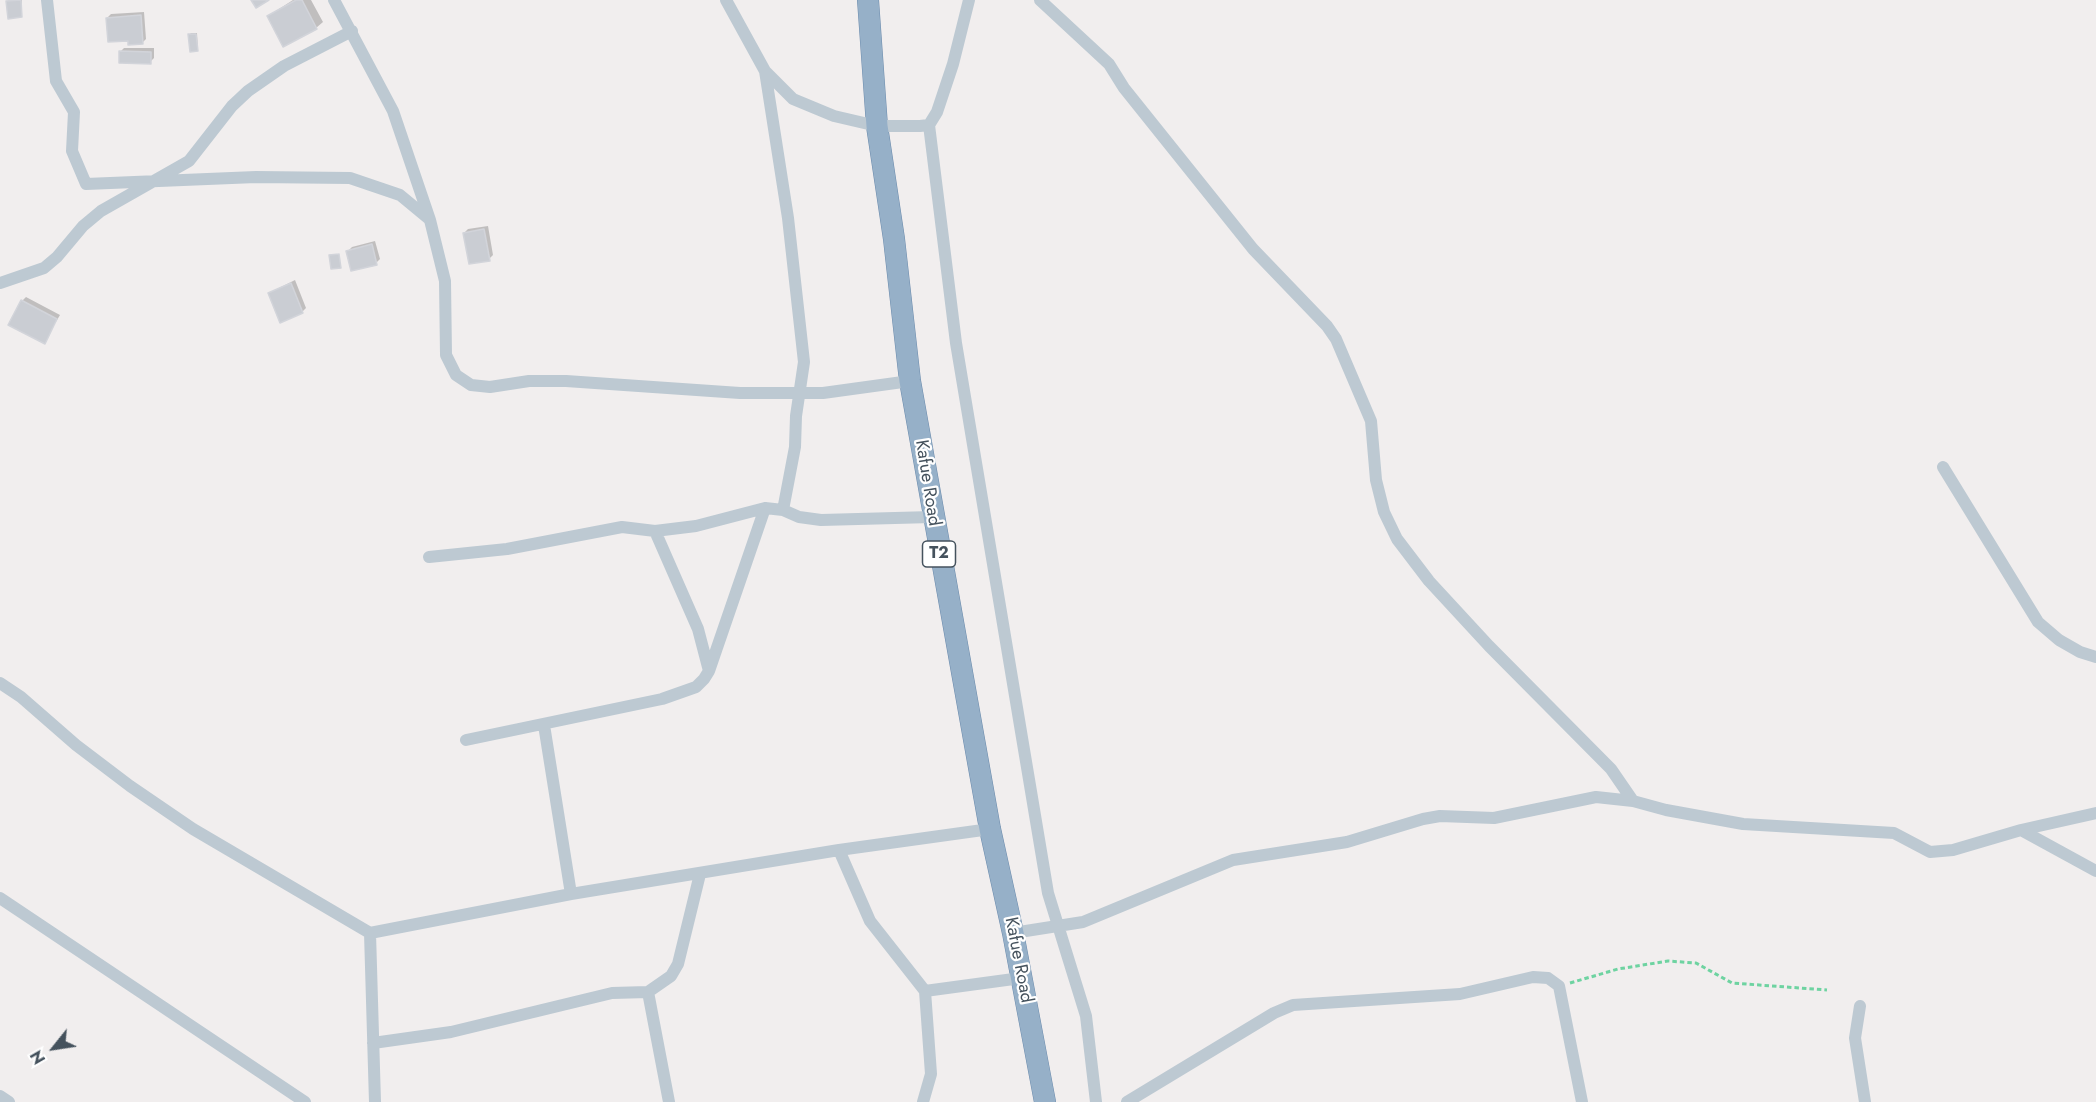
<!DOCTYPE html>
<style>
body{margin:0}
#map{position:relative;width:2096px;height:1102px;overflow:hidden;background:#f1eeee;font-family:Jost,sans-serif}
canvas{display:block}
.north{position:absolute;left:24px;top:1018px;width:60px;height:60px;-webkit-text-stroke:4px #fff;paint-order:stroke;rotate:240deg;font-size:16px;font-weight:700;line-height:24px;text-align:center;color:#45525d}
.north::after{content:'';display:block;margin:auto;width:21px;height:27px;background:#45525d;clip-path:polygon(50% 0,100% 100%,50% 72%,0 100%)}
</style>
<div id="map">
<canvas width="2096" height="1102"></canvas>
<div class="north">N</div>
</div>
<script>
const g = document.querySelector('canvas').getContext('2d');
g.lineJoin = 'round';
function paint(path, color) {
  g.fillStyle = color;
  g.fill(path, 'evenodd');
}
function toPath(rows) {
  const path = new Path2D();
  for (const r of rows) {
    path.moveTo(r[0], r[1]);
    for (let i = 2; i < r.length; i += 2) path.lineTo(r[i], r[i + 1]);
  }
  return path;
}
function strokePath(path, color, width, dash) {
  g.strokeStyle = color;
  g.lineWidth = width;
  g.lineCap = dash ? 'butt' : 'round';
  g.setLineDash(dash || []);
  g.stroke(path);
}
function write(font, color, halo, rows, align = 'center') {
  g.font = font + ' Jost,sans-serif';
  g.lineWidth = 4.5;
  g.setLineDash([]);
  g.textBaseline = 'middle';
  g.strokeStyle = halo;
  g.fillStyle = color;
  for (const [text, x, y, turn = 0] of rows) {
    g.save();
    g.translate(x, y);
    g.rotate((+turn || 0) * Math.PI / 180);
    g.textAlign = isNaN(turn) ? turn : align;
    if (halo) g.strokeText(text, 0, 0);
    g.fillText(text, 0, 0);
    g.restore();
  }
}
const shadow = toPath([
 [9,0,22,0,21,16,8,2],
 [293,0,311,0,323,22,316,28,268,16],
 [144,12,146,39,142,43,107,18,111,14],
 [191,33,197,33,198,50,189,35],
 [124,48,154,48,154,58,150,62,120,52],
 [488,226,493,255,489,259,464,233,468,229],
 [375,241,380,259,376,263,348,251,352,247],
 [295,280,306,308,302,312,269,293],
 [26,297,60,315,44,342,22,301]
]);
const building = toPath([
 [21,0,22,17,8,19,6,1,21,0],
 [251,0,269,0,256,8,251,0],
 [296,0,302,0,317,29,283,47,267,16,296,0],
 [141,15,143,44,128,45,128,41,108,42,106,18,141,15],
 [188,34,196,34,198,51,190,52,188,34],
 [119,51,151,52,151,64,119,63,119,51],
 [484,229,490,261,469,264,463,233,484,229],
 [372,244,377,265,351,271,346,251,372,244],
 [339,254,341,268,331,269,329,255,339,254],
 [291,283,303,313,280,323,268,293,291,283],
 [21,300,57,319,45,344,8,325,21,300]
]);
const path = toPath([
 [1570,983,1618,969,1668,961,1696,963,1732,983,1827,990]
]);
const minor = toPath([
 [47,0,56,81,74,112,72,151,86,184,256,177,350,178,400,195,429,219],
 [334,0,393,111,430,220,445,281,446,355,456,375,471,385,490,387,529,381,566,381,740,393,823,393,910,381],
 [726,0,765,71,793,99,834,116,877,126,920,126,929,125,937,112,953,64,969,0],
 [1040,0,1109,64,1124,88,1253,249,1327,326,1336,339,1371,421,1376,480,1384,512,1397,539,1429,581,1489,646,1611,769,1633,801,1666,810,1743,824,1894,833,1930,852,1953,850,2021,830,2096,813],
 [765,71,788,218,804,362,796,416,795,447,783,510],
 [929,125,956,343,1048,893,1086,1016,1096,1102],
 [0,283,44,268,57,257,83,226,101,211,189,161,232,106,248,91,284,66,352,31],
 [1943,467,2038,622,2059,640,2080,652,2096,657],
 [429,557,507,549,622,527,655,531,696,526,765,508,783,510,799,517,821,520,932,517],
 [709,671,765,508],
 [0,683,21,697,76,745,130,786,193,829,370,933,571,894,839,850,990,829],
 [544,725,571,894],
 [466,740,662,699,696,687,704,679,709,671,698,629,655,531],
 [2021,830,2096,871],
 [839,850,870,921,925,991],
 [0,898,305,1102],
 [370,933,375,1102],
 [1013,933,1083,922,1233,860,1347,842,1423,819,1440,816,1494,818,1596,797,1633,801],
 [648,992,671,976,678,964,700,874],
 [1860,1006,1855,1038,1865,1102],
 [373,1043,451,1032,612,993,648,992,669,1102],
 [0,1096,9,1102],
 [923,1102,931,1074,925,991,1021,978],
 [1127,1102,1274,1013,1293,1005,1460,994,1533,977,1548,978,1559,986,1582,1102]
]);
const trunk = toPath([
 [868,0,877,126,894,239,910,381,990,829,1013,933,1045,1102]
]);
const shields = [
 [939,554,33]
];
const shieldNames = [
 ["T2",939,554]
];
const streetNames = [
 ["Kafue Road",927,483,81],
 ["Kafue Road",1018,960,79]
];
paint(shadow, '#0003');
paint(building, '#cacdd3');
strokePath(building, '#d2d4da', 1.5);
strokePath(trunk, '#6d8cad', 22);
strokePath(path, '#6ed3a1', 3, [4.5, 3]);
strokePath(minor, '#bdc9d2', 12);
strokePath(trunk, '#96b0c8', 21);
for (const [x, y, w] of shields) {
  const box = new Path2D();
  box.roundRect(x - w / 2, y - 13, w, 26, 4.5);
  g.fillStyle = '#fff';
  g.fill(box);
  strokePath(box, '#45525d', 1.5);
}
write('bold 16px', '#45525d', null, shieldNames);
write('18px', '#45525d', '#fff', streetNames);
</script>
